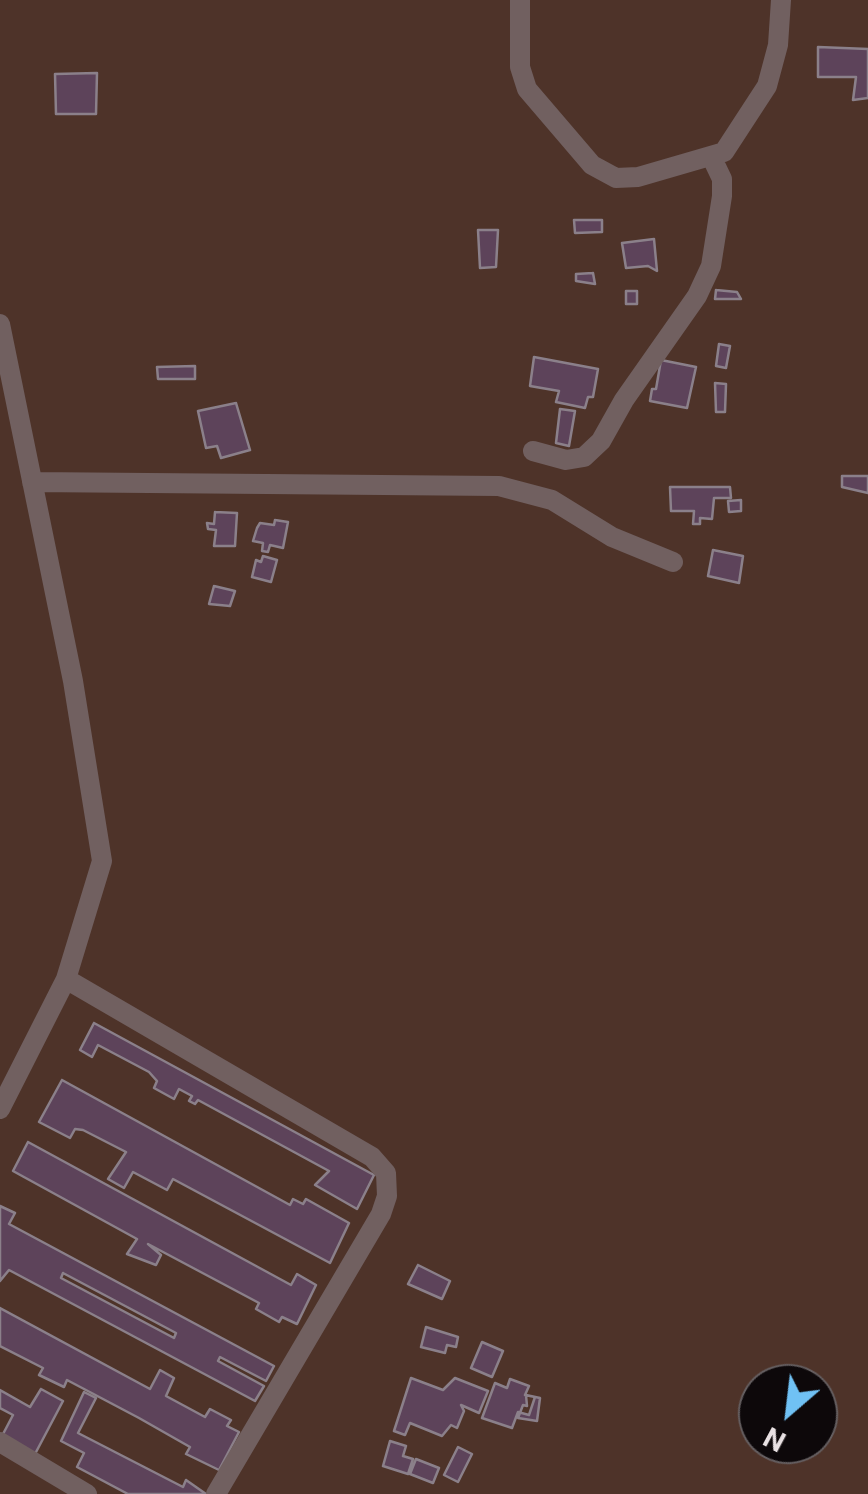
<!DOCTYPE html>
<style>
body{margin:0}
#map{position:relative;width:868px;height:1494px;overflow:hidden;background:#271c20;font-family:Roboto,sans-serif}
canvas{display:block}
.north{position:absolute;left:738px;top:1364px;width:100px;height:100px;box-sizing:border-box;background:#0d080a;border:2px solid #655f61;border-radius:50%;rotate:208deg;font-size:28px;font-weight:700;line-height:40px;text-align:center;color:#e9e1e3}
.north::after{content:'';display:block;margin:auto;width:35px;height:45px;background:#70c1f4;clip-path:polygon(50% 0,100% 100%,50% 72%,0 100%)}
</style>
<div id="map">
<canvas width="868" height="1494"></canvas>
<div class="north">N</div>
</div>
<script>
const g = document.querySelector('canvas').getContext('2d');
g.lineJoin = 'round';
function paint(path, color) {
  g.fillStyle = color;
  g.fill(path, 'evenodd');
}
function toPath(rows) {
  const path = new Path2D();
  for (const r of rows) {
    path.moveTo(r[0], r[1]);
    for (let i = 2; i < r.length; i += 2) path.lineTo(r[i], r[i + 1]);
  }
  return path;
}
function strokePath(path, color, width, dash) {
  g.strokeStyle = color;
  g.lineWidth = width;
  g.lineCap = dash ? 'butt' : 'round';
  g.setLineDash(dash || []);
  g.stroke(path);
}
const green = toPath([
 [0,0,868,0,868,1494,0,1494],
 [758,1384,818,1384,818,1444,758,1444]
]);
const building = toPath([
 [818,47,868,49,868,98,853,100,856,77,818,77,818,47],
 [97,73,96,114,56,114,55,74,97,73],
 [574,220,602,220,602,232,575,233,574,220],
 [478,230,498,230,496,267,480,268,478,230],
 [654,239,657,271,648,266,626,268,622,243,654,239],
 [593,273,595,284,576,281,576,274,593,273],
 [716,290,737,292,741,299,715,299,716,290],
 [626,291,637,291,637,304,626,304,626,291],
 [719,344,730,346,726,368,716,366,719,344],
 [534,357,598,369,593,397,588,397,585,408,556,402,559,391,530,386,534,357],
 [661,360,696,367,687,408,650,401,652,389,656,389,661,360],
 [195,366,195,379,158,379,157,367,195,366],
 [715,383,726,384,725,412,716,412,715,383],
 [236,403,250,450,221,458,217,446,206,448,198,411,236,403],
 [560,409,575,411,569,446,556,443,560,409],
 [842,476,868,476,868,493,842,487,842,476],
 [670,487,730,487,731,498,714,498,712,519,700,518,700,524,693,524,694,511,671,511,670,487],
 [741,500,741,511,729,512,728,501,741,500],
 [215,512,237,513,235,546,214,546,216,530,208,529,207,523,214,524,215,512],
 [275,520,288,522,283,548,270,545,268,552,262,551,263,543,253,541,257,528,260,523,274,525,275,520],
 [713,550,743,556,739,583,708,576,713,550],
 [263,556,277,560,271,582,252,577,256,560,261,562,263,556],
 [214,586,235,591,230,606,209,604,214,586],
 [94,1023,374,1175,357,1209,315,1185,329,1171,198,1100,195,1104,189,1101,192,1096,179,1089,174,1099,154,1088,157,1081,149,1072,98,1045,92,1057,80,1050,94,1023],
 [62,1080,290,1205,293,1199,303,1204,306,1199,349,1223,330,1263,173,1179,167,1190,133,1172,124,1188,108,1179,126,1152,83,1130,75,1129,70,1138,39,1122,62,1080],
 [28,1142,291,1285,297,1274,316,1285,297,1324,282,1317,279,1322,256,1309,259,1303,148,1244,161,1255,156,1265,127,1254,137,1239,13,1171,28,1142],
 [0,1206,15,1213,9,1224,274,1366,266,1381,220,1357,218,1361,264,1386,255,1401,9,1270,0,1281,0,1206],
 [63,1273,176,1333,174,1338,61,1278,63,1273],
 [418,1265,450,1281,442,1299,408,1284,418,1265],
 [0,1308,150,1389,160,1370,174,1378,166,1396,205,1417,210,1409,231,1420,227,1426,239,1432,219,1470,186,1454,190,1447,139,1418,67,1380,64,1387,39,1375,43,1368,0,1346,0,1308],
 [426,1327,458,1337,456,1347,447,1345,445,1353,421,1347,426,1327],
 [482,1342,503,1351,492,1377,471,1368,482,1342],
 [411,1378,443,1390,455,1378,488,1391,479,1413,461,1405,464,1411,457,1428,451,1425,442,1436,410,1423,405,1435,394,1431,411,1378],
 [510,1379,529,1386,525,1395,535,1397,529,1415,518,1412,512,1428,482,1418,495,1383,507,1388,510,1379],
 [41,1389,63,1401,35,1454,2,1436,13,1415,0,1408,0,1390,30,1407,41,1389],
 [84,1392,96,1398,78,1433,183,1487,186,1480,206,1494,128,1494,77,1467,84,1453,61,1441,84,1392],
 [526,1395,540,1398,537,1421,518,1418,523,1405,527,1406,526,1395],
 [390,1441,406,1446,403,1456,413,1459,408,1474,383,1466,390,1441],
 [458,1447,472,1454,458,1482,444,1475,458,1447],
 [416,1459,439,1468,433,1483,410,1474,416,1459]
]);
const minor = toPath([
 [520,0,520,67,527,89,592,165,616,178,638,177,724,152,767,86,778,45,781,0],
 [0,324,73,681,102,861,66,979,0,1109],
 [533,451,566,460,584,457,601,441,624,400,697,296,711,266,722,196,722,179,711,156],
 [32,482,499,486,552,500,612,537,673,562],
 [66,979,372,1157,386,1173,387,1196,381,1214,216,1494],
 [0,1442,87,1494]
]);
paint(green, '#4e3329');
paint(building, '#5d435a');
strokePath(building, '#8b808a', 2.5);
strokePath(minor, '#716060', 20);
</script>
